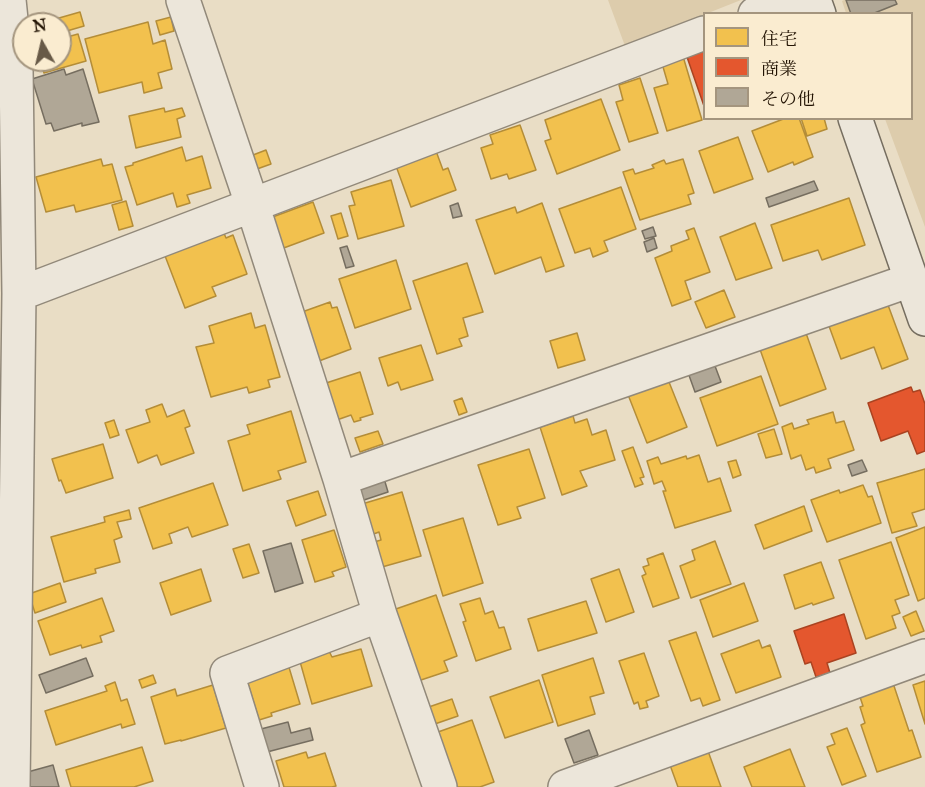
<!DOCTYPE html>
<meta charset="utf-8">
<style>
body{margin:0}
#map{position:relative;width:925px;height:787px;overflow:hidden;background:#e9ddc5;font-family:"IM FELL Great Primer","Noto Serif JP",serif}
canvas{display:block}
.legend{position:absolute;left:703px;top:12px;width:210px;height:108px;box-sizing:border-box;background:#faecd0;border:2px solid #a4957e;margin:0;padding:8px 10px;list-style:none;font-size:18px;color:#221303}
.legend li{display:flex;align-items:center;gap:12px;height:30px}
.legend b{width:30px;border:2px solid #a4957e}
.north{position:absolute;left:12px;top:12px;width:60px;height:60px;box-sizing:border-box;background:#faecd0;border:2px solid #a4957e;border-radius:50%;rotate:352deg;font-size:16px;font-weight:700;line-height:24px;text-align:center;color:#221303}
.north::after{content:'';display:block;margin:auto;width:21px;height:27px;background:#685a47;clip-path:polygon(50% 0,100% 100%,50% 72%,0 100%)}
</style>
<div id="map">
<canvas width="925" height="787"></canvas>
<ul class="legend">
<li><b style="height:16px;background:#f2c14e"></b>住宅</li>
<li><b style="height:16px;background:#e4572e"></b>商業</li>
<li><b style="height:16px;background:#b0a796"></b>その他</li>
</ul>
<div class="north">N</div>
</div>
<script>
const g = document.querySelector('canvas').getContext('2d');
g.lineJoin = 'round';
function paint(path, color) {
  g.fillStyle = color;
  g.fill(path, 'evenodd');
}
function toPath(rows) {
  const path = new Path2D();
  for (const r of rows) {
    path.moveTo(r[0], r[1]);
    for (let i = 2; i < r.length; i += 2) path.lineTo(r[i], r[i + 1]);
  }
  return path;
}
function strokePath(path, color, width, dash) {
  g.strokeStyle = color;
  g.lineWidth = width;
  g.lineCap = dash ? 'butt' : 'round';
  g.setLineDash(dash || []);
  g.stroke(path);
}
const green = toPath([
 [608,0,741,0,625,46],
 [844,0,925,0,925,227,885,119,912,118,912,14,846,13,842,1]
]);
const homes = toPath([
 [80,12,84,26,60,33,60,24,38,24,80,12],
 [171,17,174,31,160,35,156,21,171,17],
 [148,22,153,44,165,40,172,69,158,73,162,88,144,93,142,82,99,93,85,39,148,22],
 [78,34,86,61,44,73,40,60,60,60,60,39,78,34],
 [682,53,702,120,667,131,654,88,668,84,661,60,682,53],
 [640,78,658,133,629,142,616,102,623,100,619,85,640,78],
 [601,99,620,150,557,174,545,141,551,139,545,120,601,99],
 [164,108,165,112,182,108,185,116,177,119,181,137,136,148,129,116,164,108],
 [786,118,799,118,813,157,794,165,793,162,768,172,752,131,786,118],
 [801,118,824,118,827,129,807,136,801,118],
 [520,125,536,170,509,179,507,174,491,179,481,148,493,144,490,135,520,125],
 [738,137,753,179,714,193,699,151,738,137],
 [182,147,186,161,202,156,211,188,187,195,190,203,177,207,173,193,137,205,125,167,133,165,133,163,182,147],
 [266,150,271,164,257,169,253,155,266,150],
 [436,151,443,170,448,168,456,190,411,207,396,166,436,151],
 [101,159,103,166,112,164,122,200,76,212,74,205,46,212,36,177,101,159],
 [683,159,694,193,688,195,691,204,640,220,623,172,633,169,635,174,654,168,652,165,664,160,666,164,683,159],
 [391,180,404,226,358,239,349,206,355,205,351,192,391,180],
 [621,187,636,229,604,241,608,251,593,257,590,248,575,253,559,209,621,187],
 [849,198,865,245,822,260,818,250,783,261,771,225,849,198],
 [126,201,133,226,119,230,112,205,126,201],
 [313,202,324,233,281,249,270,218,313,202],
 [542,203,564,266,546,272,541,257,495,274,476,220,515,207,517,213,542,203],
 [341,213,348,236,338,239,331,216,341,213],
 [755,223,772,268,736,280,720,237,755,223],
 [221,226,226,238,233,235,247,274,212,287,216,296,185,308,162,248,221,226],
 [694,228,710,272,685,281,691,299,672,306,655,258,672,251,671,246,689,239,686,231,694,228],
 [396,260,411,309,355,328,339,279,396,260],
 [467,263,483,312,463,318,468,336,459,339,462,346,437,354,413,281,467,263],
 [724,290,735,317,706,328,695,302,724,290],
 [330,302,332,308,337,307,351,349,319,361,302,312,330,302],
 [888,305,908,359,882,369,874,347,841,359,829,326,888,305],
 [251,313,255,328,265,325,280,377,268,380,270,387,249,393,247,387,211,397,196,347,214,343,209,326,251,313],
 [802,322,826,389,780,406,756,338,802,322],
 [577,333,585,360,558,368,550,341,577,333],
 [421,345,433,380,401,390,398,382,388,386,379,358,421,345],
 [360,372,373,414,360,418,361,420,354,422,351,415,334,421,323,384,360,372],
 [665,372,687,427,647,443,625,387,665,372],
 [761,376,778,424,717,446,700,398,761,376],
 [462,398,467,412,459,415,454,401,462,398],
 [162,404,167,417,184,410,190,426,185,428,194,453,161,465,157,455,138,463,126,430,150,422,146,410,162,404],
 [291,411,306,462,278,471,281,479,243,491,228,441,250,434,247,425,291,411],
 [833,412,836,423,844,421,854,450,828,459,831,468,816,473,814,467,806,470,801,455,791,459,782,427,792,423,794,429,809,424,807,420,833,412],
 [573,416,575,423,587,419,592,435,606,430,615,460,580,471,587,486,562,495,540,427,573,416],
 [114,420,119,435,110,438,105,423,114,420],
 [774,429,782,454,766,458,758,434,774,429],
 [378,431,383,444,360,452,355,438,378,431],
 [103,444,113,478,66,493,61,480,59,481,52,459,103,444],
 [633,447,644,477,640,478,643,484,635,487,622,451,633,447],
 [529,449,545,498,517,507,521,518,498,525,478,465,529,449],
 [699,455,708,482,720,478,731,511,675,528,663,491,666,491,662,481,654,484,647,461,658,457,661,464,686,456,687,459,699,455],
 [736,460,741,475,733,478,728,462,736,460],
 [925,469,925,509,912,513,917,526,892,533,877,483,925,469],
 [213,483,228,525,192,537,188,527,169,534,172,543,153,549,139,508,213,483],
 [863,485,868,497,872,496,881,523,827,542,811,500,839,490,840,493,863,485],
 [318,491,326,515,296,526,287,501,318,491],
 [402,492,421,556,382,567,374,542,381,540,379,532,371,535,362,504,402,492],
 [804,506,812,531,764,549,755,525,804,506],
 [129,510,131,519,117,522,122,537,114,540,120,562,95,569,96,573,64,582,51,537,105,522,104,517,129,510],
 [463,518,483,583,443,596,423,530,463,518],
 [925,527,925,598,918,601,896,538,925,527],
 [334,530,346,567,332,572,334,576,315,582,302,540,334,530],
 [715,541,731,584,691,598,680,566,695,560,692,550,715,541],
 [891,542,909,595,895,600,900,613,892,616,896,628,866,639,839,560,891,542],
 [249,544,259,573,243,578,233,549,249,544],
 [663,553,679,598,653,607,642,576,646,574,643,567,649,565,647,559,663,553],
 [821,562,834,598,813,605,812,603,795,609,784,575,821,562],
 [201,569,211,601,171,615,160,583,201,569],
 [619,569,634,612,606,622,591,579,619,569],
 [60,583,66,602,35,613,29,594,60,583],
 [744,583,758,621,713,637,700,600,744,583],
 [436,595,457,656,444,661,448,671,418,681,393,610,436,595],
 [102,598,114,631,100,636,102,642,82,648,81,645,50,655,38,621,102,598],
 [480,598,485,614,493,611,499,628,504,627,511,649,476,661,463,622,466,621,460,604,480,598],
 [586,601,597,633,538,651,528,619,586,601],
 [916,611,924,631,911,636,903,617,916,611],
 [696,632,720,700,703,706,700,698,691,701,669,641,696,632],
 [759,640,762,648,770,645,781,677,736,693,721,654,759,640],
 [361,649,372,686,312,704,299,658,329,651,332,657,361,649],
 [644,653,659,696,646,701,648,707,640,709,638,702,634,704,619,661,644,653],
 [593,658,604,693,590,697,595,714,558,726,542,675,593,658],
 [288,664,300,704,271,713,272,716,259,720,245,674,288,664],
 [153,675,156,683,142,688,139,680,153,675],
 [539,680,553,722,505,738,490,697,539,680],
 [925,681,925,724,913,685,925,681],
 [115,682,121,701,127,699,135,724,122,728,121,724,56,745,45,711,107,691,105,686,115,682],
 [893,683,909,731,912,730,921,757,877,772,861,725,865,723,860,707,863,706,859,694,893,683],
 [213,685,226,728,181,741,181,740,165,744,151,697,175,689,177,696,213,685],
 [452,699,458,716,429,726,423,709,452,699],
 [472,720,494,782,480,787,457,787,438,732,472,720],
 [847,728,866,776,842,785,827,747,835,744,831,734,847,728],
 [142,747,153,781,134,787,71,787,66,770,142,747],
 [790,749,805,787,752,787,744,767,790,749],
 [708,751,721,787,678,787,670,765,708,751],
 [306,752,308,758,325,753,336,786,332,787,284,787,276,761,306,752]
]);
const shops = toPath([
 [704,51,704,106,687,57,704,51],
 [911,387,913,392,920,390,925,404,925,451,917,454,908,431,881,441,868,403,911,387],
 [844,614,856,653,827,663,830,673,816,677,811,662,805,664,794,631,844,614]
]);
const building = toPath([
 [846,0,895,0,897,4,872,14,851,14,846,0],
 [64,69,66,75,83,69,99,122,82,126,82,123,54,131,51,123,46,124,32,79,64,69],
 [814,181,818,190,769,207,766,198,814,181],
 [458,203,462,216,453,218,450,206,458,203],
 [653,227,656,236,645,239,642,231,653,227],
 [654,238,657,248,647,252,644,242,654,238],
 [347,246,354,266,346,268,340,248,347,246],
 [712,358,721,382,695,392,686,367,712,358],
 [862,460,867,471,852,476,848,465,862,460],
 [383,475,388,492,358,502,353,485,383,475],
 [291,543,303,583,275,592,263,551,291,543],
 [86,658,93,676,46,693,39,675,86,658],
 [288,722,291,733,310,728,313,740,267,752,261,729,288,722],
 [589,730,598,755,574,763,565,739,589,730],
 [53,765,59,787,28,787,24,773,53,765]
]);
const street = toPath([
 [9,0,16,69,19,294,13,787],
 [183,0,252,204,340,479,380,615,440,787],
 [755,14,790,0],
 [19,294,704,33],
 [340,479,911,280],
 [262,787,227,673,380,615],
 [565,787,925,656]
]);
const secondary = toPath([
 [814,0,819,14],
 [855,118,925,319]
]);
paint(green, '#ddccac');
paint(homes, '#f2c14e');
strokePath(homes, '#b48d38', 1.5);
paint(shops, '#e4572e');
strokePath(shops, '#aa4321', 1.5);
paint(building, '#b0a796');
strokePath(building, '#766e60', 1.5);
strokePath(street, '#92897a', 36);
strokePath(secondary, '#766e60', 36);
strokePath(street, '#ece6da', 33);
strokePath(secondary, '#ece6da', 33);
</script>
